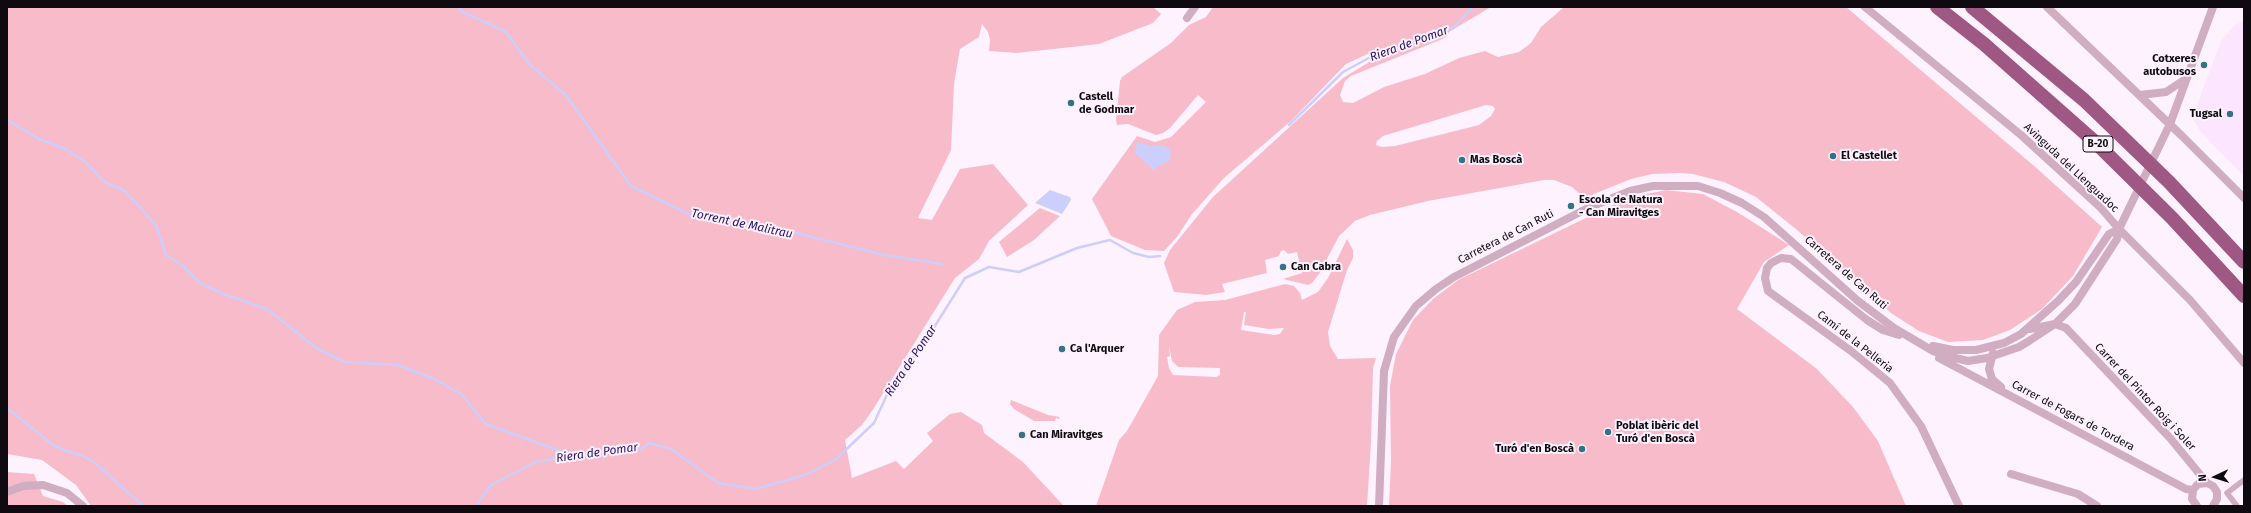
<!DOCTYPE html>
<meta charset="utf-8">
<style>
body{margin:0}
#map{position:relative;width:2251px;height:513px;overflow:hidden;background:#fdf2fe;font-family:"Fira Sans",sans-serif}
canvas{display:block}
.frame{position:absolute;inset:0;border:8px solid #0f0a10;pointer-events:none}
.north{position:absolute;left:2195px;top:457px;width:40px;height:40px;-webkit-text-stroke:3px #fdf2fe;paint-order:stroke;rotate:266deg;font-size:11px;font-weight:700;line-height:16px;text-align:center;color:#0f0a10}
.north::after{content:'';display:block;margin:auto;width:14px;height:18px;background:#0f0a10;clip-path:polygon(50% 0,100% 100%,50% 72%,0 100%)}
</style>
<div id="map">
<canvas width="2251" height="513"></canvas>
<div class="frame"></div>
<div class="north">N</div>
</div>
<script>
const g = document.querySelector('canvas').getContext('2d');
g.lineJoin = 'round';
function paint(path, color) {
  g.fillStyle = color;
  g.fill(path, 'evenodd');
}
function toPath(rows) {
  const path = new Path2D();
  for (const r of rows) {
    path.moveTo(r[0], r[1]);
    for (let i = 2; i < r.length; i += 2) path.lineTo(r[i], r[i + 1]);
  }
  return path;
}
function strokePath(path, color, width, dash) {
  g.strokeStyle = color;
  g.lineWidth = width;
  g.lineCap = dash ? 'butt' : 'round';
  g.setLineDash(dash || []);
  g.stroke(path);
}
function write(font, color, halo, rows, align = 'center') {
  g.font = font + ' "Fira Sans",sans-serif';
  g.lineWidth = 4;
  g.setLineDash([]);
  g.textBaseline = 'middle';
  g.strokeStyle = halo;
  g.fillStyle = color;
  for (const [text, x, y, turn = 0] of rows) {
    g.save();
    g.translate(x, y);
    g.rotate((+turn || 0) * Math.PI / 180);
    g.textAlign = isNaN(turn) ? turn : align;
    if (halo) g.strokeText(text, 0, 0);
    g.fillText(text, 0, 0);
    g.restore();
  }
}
const built = toPath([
 [2244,21,2244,176,2199,130,2194,120,2194,113,2221,41,2235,25]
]);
const green = toPath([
 [7,7,1153,7,1161,14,1153,23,1099,44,1017,53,989,51,990,40,988,32,982,24,979,37,960,49,954,84,951,150,918,218,932,220,960,169,993,164,1028,205,989,241,979,259,955,278,872,411,862,425,845,440,852,478,896,461,904,469,933,441,927,433,950,414,961,412,982,425,984,433,1023,462,1064,506,91,506,76,485,42,460,7,454],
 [1213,7,1491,7,1449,32,1446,37,1440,40,1351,76,1345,81,1340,95,1343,102,1353,103,1384,87,1425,74,1459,58,1485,51,1498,57,1519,52,1531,43,1541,27,1564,7,1846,7,2033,165,2102,227,2073,276,2042,309,2010,330,1983,340,1948,342,1919,331,1891,313,1797,230,1756,197,1724,182,1693,174,1680,173,1652,174,1631,179,1584,198,1572,187,1554,180,1544,180,1428,201,1370,215,1355,221,1339,236,1319,274,1312,283,1308,285,1283,279,1302,273,1297,252,1288,254,1284,250,1281,251,1279,256,1265,260,1267,273,1222,284,1225,292,1206,295,1174,292,1164,263,1170,250,1213,197,1343,78,1371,61,1372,52,1346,64,1291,121,1224,178,1192,214,1177,237,1164,251,1145,250,1111,236,1092,199,1137,136,1155,142,1171,137,1206,102,1198,95,1170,128,1163,133,1156,135,1128,124,1117,125,1116,120,1120,81,1122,77,1171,43,1189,25,1206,17],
 [1486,105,1493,106,1495,109,1491,116,1479,125,1395,146,1382,147,1376,145,1377,141,1383,136],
 [1666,190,1703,194,1737,212,1789,245,1764,262,1737,309,1817,369,1853,407,1878,441,1906,506,1389,506,1391,461,1390,386,1396,354,1413,320,1433,299,1458,280,1627,198],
 [1040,208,1060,216,1034,240,1007,257,999,242],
 [1347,239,1353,250,1353,258,1347,270,1328,332,1330,346,1338,359,1376,358,1373,368,1371,442,1367,506,1096,506,1119,440,1127,431,1158,376,1159,335,1177,310,1195,302,1225,300,1285,284,1294,286,1300,293,1302,300,1318,292,1328,278],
 [1244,312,1246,312,1244,325,1269,329,1284,328,1280,334,1274,335,1241,330],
 [1169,346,1172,361,1178,367,1220,368,1220,375,1216,377,1173,375,1169,368,1167,357,1170,356],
 [1011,400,1048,415,1060,417,1059,419,1056,418,1055,421,1034,421,1014,409,1010,404],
 [7,472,34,474,43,496,63,502,68,506,7,506]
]);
const water = toPath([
 [1137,142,1153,146,1164,145,1171,151,1170,160,1153,170,1134,152],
 [1050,190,1070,197,1071,200,1062,214,1035,203]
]);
const stream = toPath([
 [459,7,461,11,506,32,530,65,565,94,631,186,693,216,748,224,800,234,884,255,942,264],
 [7,120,39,139,66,149,87,163,103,181,125,191,156,225,166,255,182,265,200,283,221,293,267,309,319,350,346,362,398,365,434,379,461,394,486,424,574,456],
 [1289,125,1343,72,1376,54,1431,37,1454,27,1473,7],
 [7,408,53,445,66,451,81,455,94,462,143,506],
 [476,506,491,485,538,461,642,448,649,443,671,449,718,483,756,489,805,475,835,460,874,423,891,386,923,345,965,278,989,267,1019,272,1077,248,1110,240,1133,253,1149,257,1160,256]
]);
const pedestrian = toPath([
 [2237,506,2227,493,2244,480]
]);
const minor = toPath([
 [1865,7,2021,135,2100,207,2119,229,2190,300,2244,363],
 [2047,7,2182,136,2244,198],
 [1187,18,1195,7],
 [2140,95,2166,92,2187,78],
 [2030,329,2055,324,2066,328,2170,438,2207,483],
 [1899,335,1883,330,1867,320,1791,259,1781,258,1771,263,1767,268,1765,278,1768,291,1851,351,1890,383,1921,426,1959,506],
 [1933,346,1953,350,1976,350,2004,343,2021,334,2058,301,2076,282,2109,234,2119,229],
 [1993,353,1989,369,1992,379,2001,387],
 [1939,358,2186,489,2193,490],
 [2011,474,2078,494,2097,506],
 [7,492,23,486,43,485,67,493,83,506],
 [1379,506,1384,371,1394,337,1416,306,1436,289,1454,277,1588,208,1630,191,1653,186,1698,186,1720,193,1742,203,1764,217,1858,301,1894,328,1933,351,1947,356,1968,361,1987,358,2019,347,2029,341,2055,324,2075,304,2117,239,2119,229,2170,124,2213,7],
 [2197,506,2192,499,2193,490,2198,484,2207,483,2213,486,2217,492,2217,499,2213,506]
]);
const motorway = toPath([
 [1937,7,1984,44,2095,142,2172,218,2244,296],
 [1972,7,2084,100,2169,182,2244,262]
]);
const markers = [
 [2204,65,4,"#347288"],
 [1071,103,4,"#347288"],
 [2230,114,4,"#347288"],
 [1833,156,4,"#347288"],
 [1462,160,4,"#347288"],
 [1571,206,4,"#347288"],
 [1283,267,4,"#347288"],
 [1062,349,4,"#347288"],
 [1608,432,4,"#347288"],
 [1022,435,4,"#347288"],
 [1582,449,4,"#347288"]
];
const shields = [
 [2098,144,30]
];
const shieldNames = [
 ["B-20",2098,144]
];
const poiNames = [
 ["Cotxeres",2196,59,"right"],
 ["autobusos",2196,72,"right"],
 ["Castell",1079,97],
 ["de Godmar",1079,110],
 ["Tugsal",2222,114,"right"],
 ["El Castellet",1841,156],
 ["Mas Boscà",1470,160],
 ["Escola de Natura",1579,200],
 ["- Can Miravitges",1579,213],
 ["Can Cabra",1291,267],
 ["Ca l'Arquer",1070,349],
 ["Poblat ibèric del",1616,426],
 ["Turó d'en Boscà",1616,439],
 ["Can Miravitges",1030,435],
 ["Turó d'en Boscà",1574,449,"right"]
];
const streetNames = [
 ["Avinguda del Llenguadoc",2071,168,43],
 ["Carretera de Can Ruti",1506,237,-27],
 ["Carretera de Can Ruti",1846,273,41],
 ["Camí de la Pelleria",1855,342,38],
 ["Carrer del Pintor Roig i Soler",2145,397,47],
 ["Carrer de Fogars de Tordera",2073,416,28]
];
const waterNames = [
 ["Riera de Pomar",1409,44,-20],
 ["Torrent de Malitrau",742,224,12],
 ["Riera de Pomar",911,361,-56],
 ["Riera de Pomar",597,453,-8]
];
paint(built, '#fce5fe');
paint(green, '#f8bbc9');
paint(water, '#cccefc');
strokePath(stream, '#cccefc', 2.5);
strokePath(pedestrian, '#d0adc1', 5.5);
strokePath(minor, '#d0adc1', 8);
strokePath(motorway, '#9e5883', 14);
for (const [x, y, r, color] of markers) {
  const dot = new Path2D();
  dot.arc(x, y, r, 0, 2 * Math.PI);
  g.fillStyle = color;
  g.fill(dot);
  strokePath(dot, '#fdf2fe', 1.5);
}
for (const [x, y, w] of shields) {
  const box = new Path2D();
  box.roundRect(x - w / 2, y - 8, w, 16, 3);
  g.fillStyle = '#fdf2fe';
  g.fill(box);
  strokePath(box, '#0f0a10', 1);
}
write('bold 10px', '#0f0a10', null, shieldNames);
write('bold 11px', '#0f0a10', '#fdf2fe', poiNames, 'left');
write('11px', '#0f0a10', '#fdf2fe', streetNames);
write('italic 12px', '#27146a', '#fdf2fe', waterNames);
</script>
